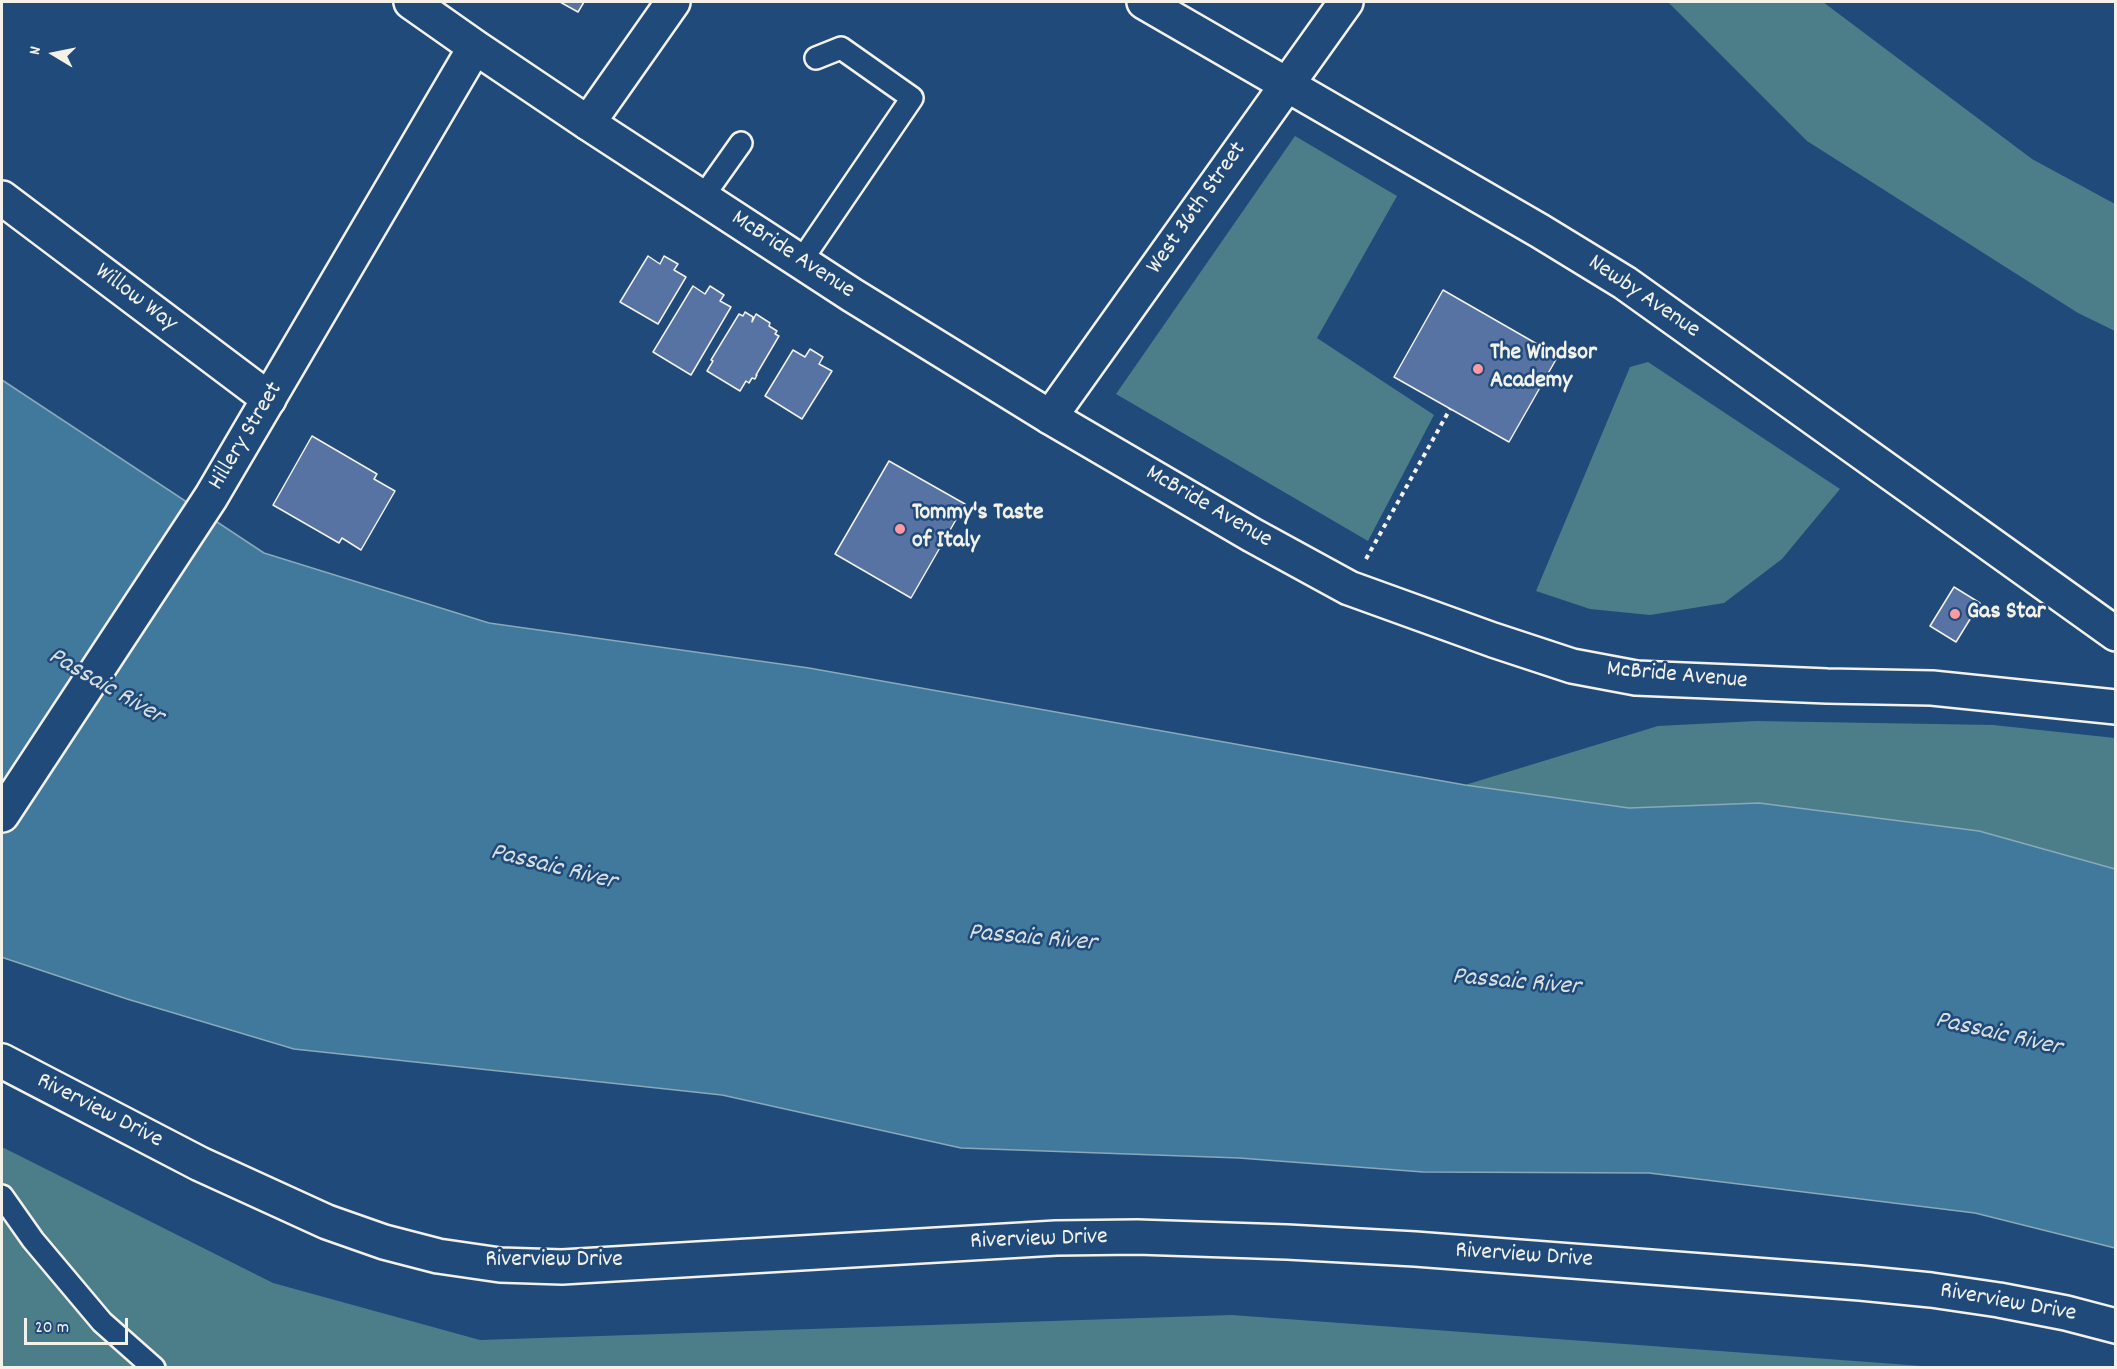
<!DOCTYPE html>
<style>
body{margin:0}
#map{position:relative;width:2117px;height:1369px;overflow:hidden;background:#1f4a7a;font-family:Dekko,sans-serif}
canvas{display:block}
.frame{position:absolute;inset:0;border:3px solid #f4f1e8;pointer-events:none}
.north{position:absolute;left:24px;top:24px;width:60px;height:60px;-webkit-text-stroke:4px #1f4a7a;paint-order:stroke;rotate:280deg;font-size:16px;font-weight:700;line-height:24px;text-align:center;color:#f4f1e8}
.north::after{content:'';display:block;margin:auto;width:21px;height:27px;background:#f4f1e8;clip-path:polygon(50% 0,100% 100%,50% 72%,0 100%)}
.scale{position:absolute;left:24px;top:1318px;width:104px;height:27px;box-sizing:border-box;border:3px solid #f4f1e8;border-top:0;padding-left:8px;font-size:18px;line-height:21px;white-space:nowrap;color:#f4f1e8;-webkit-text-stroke:4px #1f4a7a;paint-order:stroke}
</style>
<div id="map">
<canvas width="2117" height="1369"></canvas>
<div class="frame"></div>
<div class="north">N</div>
<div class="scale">20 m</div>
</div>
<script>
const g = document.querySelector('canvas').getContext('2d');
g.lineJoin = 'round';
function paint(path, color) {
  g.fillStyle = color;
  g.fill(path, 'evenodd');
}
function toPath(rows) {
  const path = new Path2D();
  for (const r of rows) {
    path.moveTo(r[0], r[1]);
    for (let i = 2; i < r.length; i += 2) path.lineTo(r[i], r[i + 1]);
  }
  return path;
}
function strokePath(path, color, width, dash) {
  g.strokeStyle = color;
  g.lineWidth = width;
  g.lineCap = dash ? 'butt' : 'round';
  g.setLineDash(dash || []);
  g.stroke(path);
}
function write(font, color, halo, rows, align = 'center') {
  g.font = font + ' Dekko,sans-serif';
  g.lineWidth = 5;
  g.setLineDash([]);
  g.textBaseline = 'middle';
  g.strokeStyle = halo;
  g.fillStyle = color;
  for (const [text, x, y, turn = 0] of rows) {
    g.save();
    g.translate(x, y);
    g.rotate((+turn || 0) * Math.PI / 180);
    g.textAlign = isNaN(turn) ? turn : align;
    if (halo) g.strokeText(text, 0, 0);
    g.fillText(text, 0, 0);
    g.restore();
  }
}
const green = toPath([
 [1668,2,1823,2,2032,159,2115,204,2115,331,2078,313,1807,141],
 [1295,136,1397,196,1317,338,1434,415,1368,541,1116,394],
 [1648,362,1840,489,1782,559,1724,603,1650,615,1590,609,1536,591,1630,367],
 [1756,721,1993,725,2115,738,2115,869,1979,831,1759,803,1629,808,1465,785,1658,726],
 [2,1147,273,1283,480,1340,1232,1315,1936,1367,2,1367]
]);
const water = toPath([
 [2,380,264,553,489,623,809,668,1465,785,1629,808,1759,803,1979,831,2115,869,2115,1248,1975,1213,1649,1173,1423,1172,1239,1158,961,1148,722,1095,294,1049,127,999,4,958,2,957,2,380]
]);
const building = toPath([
 [560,2,584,2,578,12,560,2],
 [648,256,660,264,664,256,678,264,674,270,686,277,658,324,620,302,648,256],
 [693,286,705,294,710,286,724,295,720,301,731,307,691,375,653,352,693,286],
 [1443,290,1558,356,1509,442,1394,377,1443,290],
 [745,312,753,317,752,322,756,314,770,323,769,326,777,331,775,334,779,336,756,375,757,375,755,379,752,378,749,383,746,381,740,391,707,371,713,361,711,360,739,314,743,316,745,312],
 [810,349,823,357,819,364,832,371,802,419,765,396,793,350,805,357,810,349],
 [312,436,377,474,374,479,395,491,361,550,342,538,339,543,273,505,312,436],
 [889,461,965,504,911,598,835,554,889,461],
 [1954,587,1980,603,1956,642,1930,626,1954,587]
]);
const path = toPath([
 [1366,559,1450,409]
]);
const lane = toPath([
 [702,198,741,143],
 [801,261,912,98,841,48,816,58],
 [2,1196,33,1240,102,1322,154,1368]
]);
const street = toPath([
 [1144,2,1540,231,1625,283,2116,634],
 [588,123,673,2],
 [2,198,269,399],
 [1050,417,1346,2]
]);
const secondary = toPath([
 [411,2,475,47,588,123,852,295,1050,417,1252,535,1349,588,1493,640,1572,666,1636,678,1827,686,1932,688,2116,707],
 [2,815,211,497,475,47],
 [2,1061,200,1164,327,1222,384,1242,438,1256,500,1265,562,1267,1056,1238,1137,1237,1287,1242,1415,1249,1860,1283,1931,1290,1999,1300,2066,1313,2116,1326]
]);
const markers = [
 [1478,369,6,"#ff9aa2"],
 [900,529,6,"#ff9aa2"],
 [1955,614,6,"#ff9aa2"]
];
const streetNames = [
 ["West 36th Street",1198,209,-55],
 ["McBride Avenue",792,256,33],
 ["Newby Avenue",1643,298,34],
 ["Willow Way",135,299,37],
 ["Hillery Street",247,437,-59],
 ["McBride Avenue",1208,508,30],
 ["McBride Avenue",1677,677,5],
 ["Riverview Drive",99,1112,27],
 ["Riverview Drive",1039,1241,-2],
 ["Riverview Drive",1524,1257,4],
 ["Riverview Drive",554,1262],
 ["Riverview Drive",2008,1304,10]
];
const poiNames = [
 ["The Windsor",1490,355],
 ["Academy",1490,383],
 ["Tommy's Taste",912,515],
 ["of Italy",912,543],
 ["Gas Star",1967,614]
];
const waterNames = [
 ["Passaic River",105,688,30],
 ["Passaic River",553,869,14],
 ["Passaic River",1032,940,5],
 ["Passaic River",1516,984,5],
 ["Passaic River",1998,1036,13]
];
paint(green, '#4c7e8a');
paint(water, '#41799c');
strokePath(water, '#89a9ba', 1.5);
paint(building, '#5773a3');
strokePath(building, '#f4f1e8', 1.5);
strokePath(lane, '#f4f1e8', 26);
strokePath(street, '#f4f1e8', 38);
strokePath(secondary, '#f4f1e8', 38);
strokePath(path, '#f4f1e8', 4, [4.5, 4.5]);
strokePath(lane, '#1f4a7a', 21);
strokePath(street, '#1f4a7a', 33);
strokePath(secondary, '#1f4a7a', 33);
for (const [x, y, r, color] of markers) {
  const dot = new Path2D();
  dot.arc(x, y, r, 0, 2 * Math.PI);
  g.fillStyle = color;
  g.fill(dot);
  strokePath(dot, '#1f4a7a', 2);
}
write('24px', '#f4f1e8', '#1f4a7a', streetNames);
write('bold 24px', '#f4f1e8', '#1f4a7a', poiNames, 'left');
write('italic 26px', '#d9dfdd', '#1f4a7a', waterNames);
</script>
